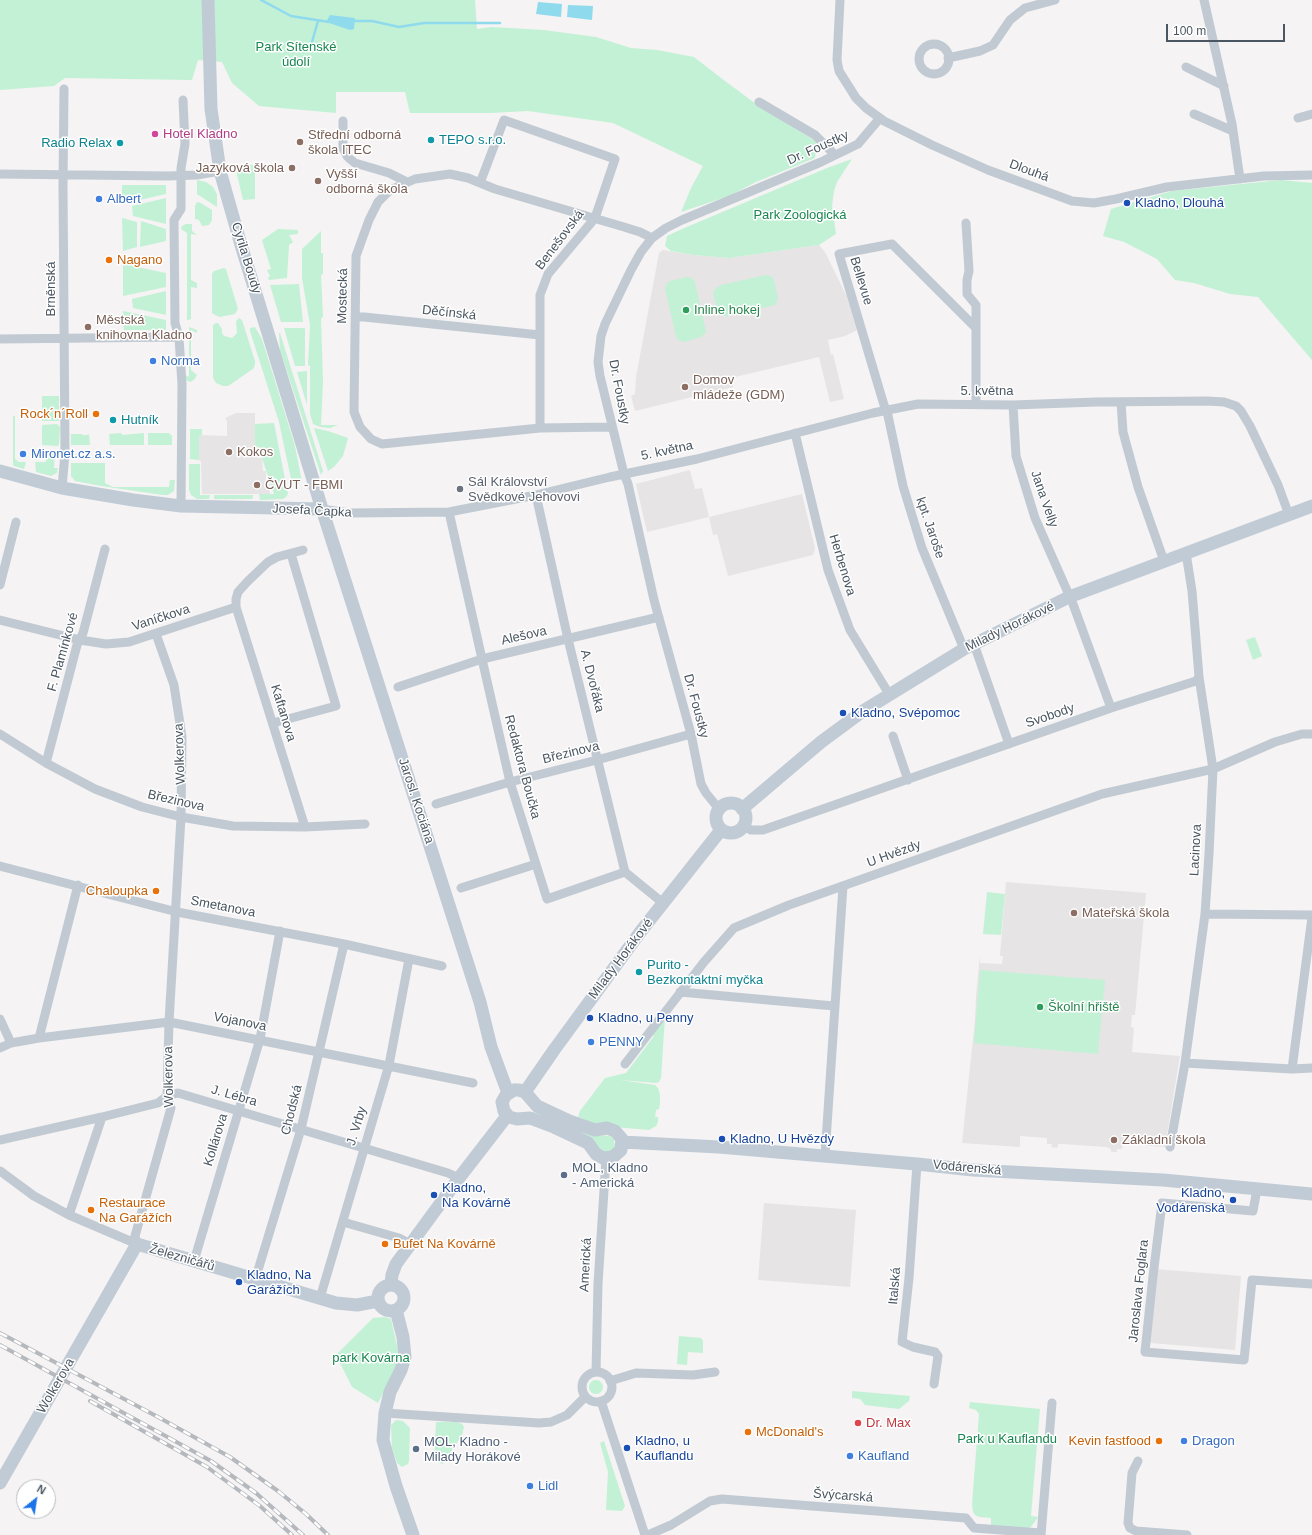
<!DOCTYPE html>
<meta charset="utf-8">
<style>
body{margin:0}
#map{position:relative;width:1312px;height:1535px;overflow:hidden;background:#f5f3f3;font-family:Helvetica,sans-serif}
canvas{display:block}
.north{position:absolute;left:16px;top:1479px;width:40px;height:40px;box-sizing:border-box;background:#fff;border:1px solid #b7bbc0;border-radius:50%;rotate:30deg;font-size:11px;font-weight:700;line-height:16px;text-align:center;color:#4a5661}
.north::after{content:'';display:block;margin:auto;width:14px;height:18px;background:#1a73e8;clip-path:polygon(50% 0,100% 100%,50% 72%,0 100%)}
.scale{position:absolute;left:1166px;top:24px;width:119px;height:18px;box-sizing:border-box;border:2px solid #4a5661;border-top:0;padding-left:5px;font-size:12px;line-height:14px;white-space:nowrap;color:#4a5661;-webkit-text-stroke:3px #fff;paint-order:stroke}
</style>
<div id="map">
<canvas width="1312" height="1535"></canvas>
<div class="north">N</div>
<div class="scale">100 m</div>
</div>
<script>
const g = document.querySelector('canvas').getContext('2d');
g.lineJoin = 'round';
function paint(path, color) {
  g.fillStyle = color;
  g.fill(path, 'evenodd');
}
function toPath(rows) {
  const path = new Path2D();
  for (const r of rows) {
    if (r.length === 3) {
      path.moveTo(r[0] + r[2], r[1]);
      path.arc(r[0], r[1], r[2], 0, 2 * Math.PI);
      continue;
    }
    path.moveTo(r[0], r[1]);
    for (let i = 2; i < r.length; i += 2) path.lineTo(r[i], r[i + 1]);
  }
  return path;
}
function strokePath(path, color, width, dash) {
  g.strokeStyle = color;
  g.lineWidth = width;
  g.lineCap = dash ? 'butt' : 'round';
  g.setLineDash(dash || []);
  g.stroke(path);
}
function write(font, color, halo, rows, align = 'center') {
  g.font = font + ' Helvetica,sans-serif';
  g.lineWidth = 3;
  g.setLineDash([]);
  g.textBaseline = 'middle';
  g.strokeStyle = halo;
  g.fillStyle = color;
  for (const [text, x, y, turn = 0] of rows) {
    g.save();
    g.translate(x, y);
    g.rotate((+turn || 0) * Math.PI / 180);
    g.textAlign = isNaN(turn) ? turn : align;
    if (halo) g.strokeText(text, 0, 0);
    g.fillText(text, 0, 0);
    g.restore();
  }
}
const education = toPath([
 [819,245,825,252,847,297,857,330,845,336,828,340,831,355,833,354,844,399,830,402,819,357,731,378,733,387,635,411,631,396,635,394,636,377,659,253,663,250,693,255,729,258],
 [236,413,255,413,255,446,258,446,259,458,262,458,263,471,266,471,266,484,270,484,270,494,202,494,201,461,199,460,199,435,227,436,227,421,225,418],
 [690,470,695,489,702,488,709,517,802,494,815,548,813,555,728,576,717,534,713,535,709,517,647,532,636,484],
 [1006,882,1146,893,1135,1015,1132,1015,1131,1027,1134,1028,1132,1052,1180,1056,1165,1147,1123,1144,1122,1149,1117,1149,1117,1152,1111,1152,1111,1149,1106,1147,1063,1144,1058,1144,1057,1148,1051,1147,1052,1144,1047,1144,1047,1138,1020,1136,1020,1147,962,1143,975,1020,976,996,980,955,980,963,1002,964,1003,956,1000,956],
 [764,1203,856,1210,850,1287,758,1280],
 [1155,1269,1241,1276,1235,1350,1151,1343,1149,1337]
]);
const green = toPath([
 [0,0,475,0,477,29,492,27,544,30,596,37,631,48,657,50,694,57,721,78,760,107,817,142,815,158,756,182,729,196,681,212,691,188,703,166,613,123,528,111,491,113,410,113,405,92,336,92,336,113,259,106,232,83,222,62,198,60,192,80,65,78,54,86,0,90],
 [852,159,837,182,834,191,832,206,836,234,819,245,729,258,693,255,671,251,665,246,667,236,682,229,827,168],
 [236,165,272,165,273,173,255,173,255,199,243,200,235,166],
 [197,180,206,182,213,187,217,194,217,207,197,194],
 [1281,180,1312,183,1312,360,1258,297,1230,294,1194,283,1175,280,1157,259,1124,242,1103,236,1111,209,1172,191],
 [122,185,166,185,166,194,122,204],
 [166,198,166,224,133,216,132,206],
 [197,202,201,203,212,210,212,220,209,225,202,226,199,220,195,219,195,206],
 [122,218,137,222,137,247,123,251],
 [141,221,166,229,166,241,140,247],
 [186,224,192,224,192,231,197,235,191,234,191,280,197,283,197,288,191,287,191,319,188,320,187,320,187,233,181,229,182,226],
 [278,229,298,230,298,234,289,235,293,242,289,245,287,278,269,280,268,278,270,276,267,270,271,269,262,240],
 [321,231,321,253,323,253,323,274,321,275,323,317,321,318,323,382,321,425,338,425,330,428,320,427,313,424,310,414,310,366,308,365,310,325,302,278,302,249],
 [123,264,166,273,166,287,123,296],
 [224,268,226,269,238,309,235,314,219,317,212,313,212,274,214,271],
 [766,275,771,276,774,280,778,298,775,305,726,316,720,314,718,312,713,293,716,288,721,285],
 [687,277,692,278,695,282,706,332,701,337,684,342,678,340,676,337,665,288,668,282,670,281],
 [299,284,303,322,281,322,270,285],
 [166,291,166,315,133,308,132,299],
 [123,311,166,320,166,330,124,330],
 [239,318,242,320,255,361,255,365,253,369,228,386,223,386,216,383,213,378,213,325,216,323,218,323,222,329,222,333,224,336,232,338,237,333,236,321],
 [189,327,197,330,197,333,191,330,191,370,197,375,194,380,190,382,186,380,183,374,189,377],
 [255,327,262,339,295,446,302,482,298,484,293,483,291,479,279,422,250,331,250,328],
 [284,328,305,328,305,366,295,366],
 [279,333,280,333,323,471,321,475,280,350],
 [307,371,307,405,297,372],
 [42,396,59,396,59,421,42,421],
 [13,416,15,416,15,459,19,462,26,462,24,469,14,466,13,465],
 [274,423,288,494,285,498,282,499,260,500,259,494,274,494,258,446,255,446,255,424],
 [57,424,60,427,59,444,58,446,42,445,42,425],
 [314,428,328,431,348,438,343,456,334,467,328,471],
 [190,429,202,429,202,435,199,436,199,460,190,459],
 [121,433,122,435,144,433,144,445,110,445,109,434],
 [148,433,169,433,172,436,172,445,148,445],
 [71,434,82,434,82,435,87,435,89,434,90,445,71,445],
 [55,450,54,468,58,468,57,473,51,476,36,472,35,462,46,462,46,451],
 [71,463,105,463,105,483,113,487,169,487,170,480,175,480,174,491,168,495,163,495,101,486,75,481,71,476],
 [189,464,200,464,200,495,210,495,209,499,197,499,191,495,189,490],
 [214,495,253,495,253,497,252,499,214,499],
 [1255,637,1262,656,1253,660,1246,640],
 [987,892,1005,894,1001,935,983,934],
 [980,970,1105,980,1098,1054,974,1043],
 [665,1017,661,1078,659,1082,656,1083,620,1080,655,1085,658,1088,660,1094,660,1103,659,1109,656,1110,655,1117,658,1117,658,1122,656,1126,649,1130,601,1126,578,1117,580,1111,605,1078,626,1073,654,1036,651,1033],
 [535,1109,601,1135,610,1136,614,1140,615,1147,611,1151,605,1152,532,1115],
 [385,1317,391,1319,399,1355,396,1368,378,1403,352,1387,336,1355,373,1318],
 [679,1336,701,1338,703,1341,703,1353,688,1352,687,1365,677,1364],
 [596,1387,7],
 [852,1391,910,1396,909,1401,899,1409,865,1405,860,1399,852,1398],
 [970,1402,1040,1409,1031,1516,1038,1517,1031,1527,1026,1529,991,1526,991,1518,979,1517,975,1515,973,1512,972,1504,979,1414,976,1410,969,1408],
 [396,1420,403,1421,410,1428,409,1461,408,1464,402,1467,397,1463,392,1448,391,1425],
 [436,1422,457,1422,462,1424,464,1427,462,1435,443,1464,434,1461],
 [604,1441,625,1506,622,1511,606,1510,608,1472,600,1443]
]);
const water = toPath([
 [538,2,562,4,561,17,536,14],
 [568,5,593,6,592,20,567,17],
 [330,15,355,18,354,29,350,30,326,22]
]);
const stream = toPath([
 [261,0,291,16,329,22],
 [354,21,372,21,399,27,424,23,500,23],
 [312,42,318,21]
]);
const street = toPath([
 [840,0,837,60,839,71,856,98,866,108,884,121,932,145,988,170,1072,201,1094,203,1116,199,1167,187,1264,176,1312,175],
 [1204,0,1232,124,1240,179],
 [934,59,15],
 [948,58,980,51,993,45,1010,20,1025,8,1055,0],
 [1186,67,1224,86],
 [759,102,815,135,835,155],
 [1194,114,1233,131],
 [1298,118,1312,114],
 [343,121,343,148,347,156,350,159,355,163,389,173,407,182],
 [0,174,168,176,197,175,220,171],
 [480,183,504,120,615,159,595,218,548,274,540,295,540,428],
 [966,223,969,271,967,280,967,294,976,305,976,404],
 [355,317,364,317,540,335],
 [0,339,179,337],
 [1121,402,1123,432,1138,487,1164,561],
 [1013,405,1016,456,1035,518,1073,604,1111,708],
 [612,427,540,428,382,444,371,439,360,427,354,412,356,256,369,220,378,202,390,190,415,179,450,174,468,178,495,189,624,227,640,232,652,238],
 [795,433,828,570,850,630,889,694],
 [62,488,65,453,63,185,64,89],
 [536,495,568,639,625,872],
 [181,506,182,385,179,337,175,323,174,220,181,209,181,168,185,144,183,100],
 [322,509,349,513,449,512,536,495,610,477,697,459,873,413,918,404,1013,405,1096,402,1207,401,1224,402,1236,406,1241,411,1250,426,1278,485,1289,515],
 [449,512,482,659,510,782,547,899,625,872],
 [303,550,277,557,268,562,248,581,238,592,236,599,236,607,305,827],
 [0,585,16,522],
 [0,620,80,640,106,644,129,642,236,607],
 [974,644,1009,744],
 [964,649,922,548,903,486,887,411,884,405,839,254,892,244,975,327],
 [398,687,482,659,659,617],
 [273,723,336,706,291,554],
 [0,734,46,763,95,789,142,807,181,817,233,826,305,827,365,824],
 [893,736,908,780],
 [46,763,77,645,83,633,105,549],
 [436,804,510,782,597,760,691,734],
 [719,809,706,793,701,784,691,734,654,600,628,484,624,474,600,376,598,362,601,336,605,324,631,270,641,252,652,238,666,228,682,220,821,162,858,144,880,118],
 [744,826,751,830,763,830,1111,708,1196,681,1199,677],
 [0,866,177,912,344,944,442,966],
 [625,872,663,903],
 [461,888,536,864],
 [1205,914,1312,915],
 [680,992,834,1006],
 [0,1019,11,1043],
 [39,1038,78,885],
 [0,1048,11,1043,39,1038,169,1022,473,1083],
 [1185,1063,1292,1069,1312,1068],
 [625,1064,704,962,734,928,789,905,1102,794,1213,769,1275,742,1302,734,1312,734],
 [1292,1069,1312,917],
 [0,1140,102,1117,158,1103,167,1096,178,1093,448,1173,459,1178],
 [1170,1147,1185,1063,1205,914,1209,854,1213,769,1199,677,1192,591,1186,553],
 [825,1156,843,886],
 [917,1164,909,1278,902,1342,913,1347,935,1352,938,1356,934,1384],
 [0,1171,34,1196,69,1215,137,1244],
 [1257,1189,1253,1211,1162,1203,1153,1276,1145,1352,1244,1360,1252,1280,1312,1284],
 [69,1215,102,1117],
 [343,1222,399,1238,410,1244],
 [137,1244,135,1236,171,1108,167,1096,169,1022,181,817,182,737,174,685,156,634],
 [194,1261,260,1039,280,931],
 [255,1280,301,1129,344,944],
 [320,1298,389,1065,409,959],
 [596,1372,598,1284,606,1159],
 [597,1387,15],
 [610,1381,636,1373,693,1375,715,1372],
 [601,1401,645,1535],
 [385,1413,539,1423,551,1422,567,1415,585,1397],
 [1138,1461,1132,1473,1128,1523,1130,1528,1136,1531,1187,1535],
 [648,1535,671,1525,710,1501,722,1499,966,1518,974,1528,1041,1533],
 [1041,1535,1052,1403]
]);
const secondary = toPath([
 [208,0,211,109,220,171,241,245,322,509,480,1002,491,1047,508,1093],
 [0,471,62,488,133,500,181,506,322,509],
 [731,818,15],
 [742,809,821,742,863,711,964,649,1069,597,1312,506],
 [514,1090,519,1090,525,1092,537,1106,569,1121,595,1130,607,1128,615,1131,622,1139,621,1150,613,1157,603,1158,596,1154,588,1143,554,1127,530,1118,517,1119,509,1117,504,1111,502,1102,506,1095,514,1090],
 [525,1092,554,1050,641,931,721,830],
 [622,1142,719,1147,917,1164,973,1170,1163,1180,1312,1194],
 [391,1285,392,1275,396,1264,459,1178,507,1116],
 [391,1298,13],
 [396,1310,403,1337,405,1357,401,1370,390,1392,385,1413,383,1440,396,1486,413,1535],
 [0,1483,137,1244,336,1303,357,1305,378,1301]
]);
const rail = toPath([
 [0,1333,158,1417,230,1457,278,1491,306,1514,328,1535],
 [0,1345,211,1461,256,1493,303,1535],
 [90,1401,207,1467,260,1506,292,1535]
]);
const markers = [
 [155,134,4,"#d1479c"],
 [431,140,4,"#0f9aa8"],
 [300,142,4,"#8d6e63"],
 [120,143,4,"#0f9aa8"],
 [292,168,4,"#8d6e63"],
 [318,181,4,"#8d6e63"],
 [99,199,4,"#3f7fe0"],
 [1127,203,4,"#1a4fb4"],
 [109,260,4,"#e8710a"],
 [686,310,4,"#2e9e5b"],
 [88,327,4,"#8d6e63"],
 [153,361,4,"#3f7fe0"],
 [685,387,4,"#8d6e63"],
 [96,414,4,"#e8710a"],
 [113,420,4,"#0f9aa8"],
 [229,452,4,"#8d6e63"],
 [23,454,4,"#3f7fe0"],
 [257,485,4,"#8d6e63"],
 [460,489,4,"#6b7280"],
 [843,713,4,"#1a4fb4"],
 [156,891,4,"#e8710a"],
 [1074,913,4,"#8d6e63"],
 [639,972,4,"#0f9aa8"],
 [1040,1007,4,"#2e9e5b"],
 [590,1018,4,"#1a4fb4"],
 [591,1042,4,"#3f7fe0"],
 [722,1139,4,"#1a4fb4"],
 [1114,1140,4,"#8d6e63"],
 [564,1175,4,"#5c6f8a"],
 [434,1195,4,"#1a4fb4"],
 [1233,1200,4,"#1a4fb4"],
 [91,1210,4,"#e8710a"],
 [385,1244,4,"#e8710a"],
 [239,1282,4,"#1a4fb4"],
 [858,1423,4,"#e0444e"],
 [748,1432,4,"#e8710a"],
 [1159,1441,4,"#e8710a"],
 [1184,1441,4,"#3f7fe0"],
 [627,1448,4,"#1a4fb4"],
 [416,1449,4,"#5c6f8a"],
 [850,1456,4,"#3f7fe0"],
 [530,1486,4,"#3f7fe0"]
];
const parkNames = [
 ["Park Sítenské",296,47],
 ["údolí",296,62],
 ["Park Zoologická",800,215],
 ["park Kovárna",371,1358],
 ["Park u Kauflandu",1007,1439]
];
const hotelNames = [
 ["Hotel Kladno",163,134]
];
const educationNames = [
 ["Střední odborná",308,135],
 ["škola ITEC",308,150],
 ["Jazyková škola",284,168,"right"],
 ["Vyšší",326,174],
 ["odborná škola",326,189],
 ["Městská",96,320],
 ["knihovna Kladno",96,335],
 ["Domov",693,380],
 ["mládeže (GDM)",693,395],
 ["Kokos",237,452],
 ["ČVUT - FBMI",265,485],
 ["Mateřská škola",1082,913],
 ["Základní škola",1122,1140]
];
const cultureNames = [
 ["TEPO s.r.o.",439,140],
 ["Radio Relax",112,143,"right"],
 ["Hutník",121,420],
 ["Purito -",647,965],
 ["Bezkontaktní myčka",647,980]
];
const streetNames = [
 ["Dr. Foustky",818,148,-24],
 ["Dlouhá",1029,171,20],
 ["Benešovská",560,240,-53],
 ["Cyrila Boudy",246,258,73],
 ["Bellevue",861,281,73],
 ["Brněnská",51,289,-90],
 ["Mostecká",343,296,-89],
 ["Děčínská",449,313,6],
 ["5. května",987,391],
 ["Dr. Foustky",619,392,79],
 ["5. května",667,451,-12],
 ["Jana Velly",1044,499,71],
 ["Josefa Čapka",312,511,3],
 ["kpt. Jaroše",930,528,71],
 ["Herbenova",842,565,73],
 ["Vaníčkova",161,618,-18],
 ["Milady Horákové",1010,627,-26],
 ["Alešova",524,636,-13],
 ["F. Plamínkové",63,652,-74],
 ["A. Dvořáka",592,681,76],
 ["Dr. Foustky",696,706,75],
 ["Kaftanova",283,713,73],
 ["Svobody",1050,716,-19],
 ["Březinova",571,753,-14],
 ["Wolkerova",180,754,-92],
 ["Redaktora Boučka",522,767,75],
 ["Březinova",176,801,13],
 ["Jarosl. Kociána",416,801,72],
 ["Lacinova",1196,850,-87],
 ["U Hvězdy",894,854,-20],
 ["Smetanova",223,907,11],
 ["Milady Horákové",621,959,-53],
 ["Vojanova",240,1022,11],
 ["Wolkerova",169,1077,-91],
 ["J. Lébra",234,1096,16],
 ["Chodská",292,1110,-76],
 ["J. Vrby",357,1126,-73],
 ["Kollárova",216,1140,-73],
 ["Vodárenská",967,1168,5],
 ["Železničářů",182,1258,16],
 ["Americká",586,1265,-87],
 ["Italská",895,1286,-85],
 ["Jaroslava Foglara",1139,1291,-84],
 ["Wolkerova",56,1386,-60],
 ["Švýcarská",843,1496,4]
];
const shopNames = [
 ["Albert",107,199],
 ["Norma",161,361],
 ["Mironet.cz a.s.",31,454],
 ["PENNY",599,1042],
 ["Dragon",1192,1441],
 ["Kaufland",858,1456],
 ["Lidl",538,1486]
];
const transitNames = [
 ["Kladno, Dlouhá",1135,203],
 ["Kladno, Svépomoc",851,713],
 ["Kladno, u Penny",598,1018],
 ["Kladno, U Hvězdy",730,1139],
 ["Kladno,",442,1188],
 ["Na Kovárně",442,1203],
 ["Kladno,",1225,1193,"right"],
 ["Vodárenská",1225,1208,"right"],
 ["Kladno, Na",247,1275],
 ["Garážích",247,1290],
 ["Kladno, u",635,1441],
 ["Kauflandu",635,1456]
];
const foodNames = [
 ["Nagano",117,260],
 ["Rock´n´Roll",88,414,"right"],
 ["Chaloupka",148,891,"right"],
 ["Restaurace",99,1203],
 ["Na Garážích",99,1218],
 ["Bufet Na Kovárně",393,1244],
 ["McDonald's",756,1432],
 ["Kevin fastfood",1151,1441,"right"]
];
const leisureNames = [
 ["Inline hokej",694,310],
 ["Školní hřiště",1048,1007]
];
const worshipNames = [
 ["Sál Království",468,482],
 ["Svědkové Jehovovi",468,497]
];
const serviceNames = [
 ["MOL, Kladno",572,1168],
 ["- Americká",572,1183],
 ["MOL, Kladno -",424,1442],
 ["Milady Horákové",424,1457]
];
const healthNames = [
 ["Dr. Max",866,1423]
];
paint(education, '#e6e4e5');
paint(green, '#c3f1d5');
paint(water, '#90daee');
strokePath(stream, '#90daee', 2.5);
strokePath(street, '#c1cad2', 9);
strokePath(secondary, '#c1cbd6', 13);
strokePath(rail, '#b5b8bd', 4);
strokePath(rail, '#fff', 2.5, [8]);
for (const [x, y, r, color] of markers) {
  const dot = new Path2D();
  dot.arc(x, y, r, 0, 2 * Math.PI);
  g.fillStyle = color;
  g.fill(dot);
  strokePath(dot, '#fff', 1.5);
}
write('13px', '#17864f', '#fff', parkNames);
write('13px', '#b23c85', '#fff', hotelNames, 'left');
write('13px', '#785e54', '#fff', educationNames, 'left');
write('13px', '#0d838f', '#fff', cultureNames, 'left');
write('13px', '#4a5661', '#fff', streetNames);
write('13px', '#366cbe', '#fff', shopNames, 'left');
write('13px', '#164399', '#fff', transitNames, 'left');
write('13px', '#c56008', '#fff', foodNames, 'left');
write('13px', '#27864d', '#fff', leisureNames, 'left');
write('13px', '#5b616d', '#fff', worshipNames, 'left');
write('13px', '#4e5e75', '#fff', serviceNames, 'left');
write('13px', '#be3a42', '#fff', healthNames, 'left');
</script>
